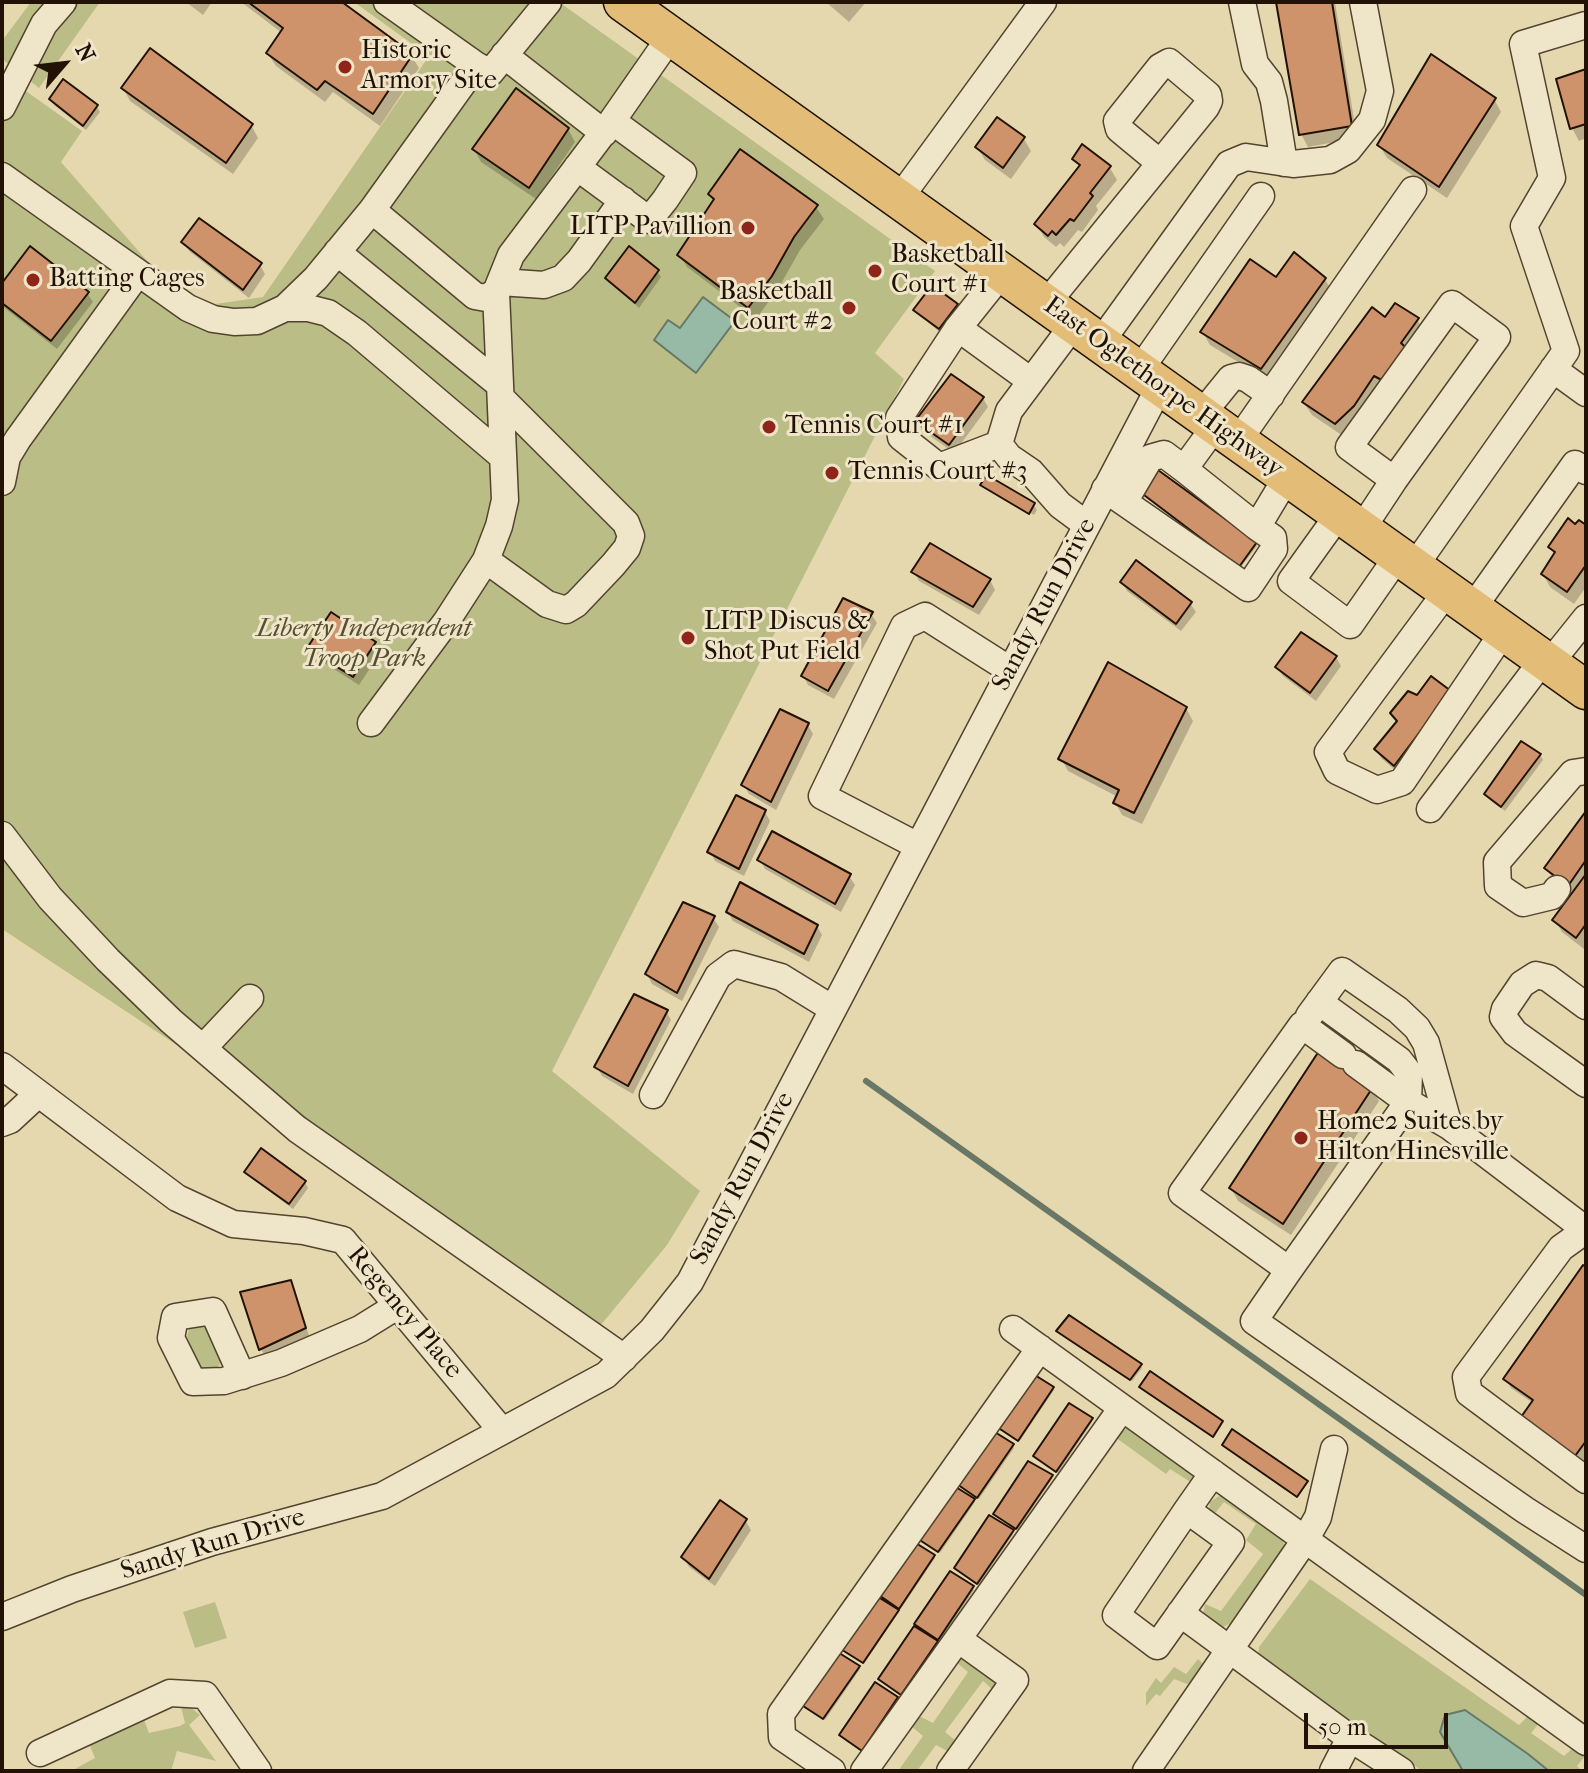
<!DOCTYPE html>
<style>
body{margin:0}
#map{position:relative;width:1588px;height:1773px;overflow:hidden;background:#e6d8ae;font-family:"IM FELL French Canon",serif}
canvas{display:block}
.frame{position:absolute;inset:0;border:4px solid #211205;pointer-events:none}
.north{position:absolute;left:24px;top:24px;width:80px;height:80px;-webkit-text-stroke:6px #efe6ca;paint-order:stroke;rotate:62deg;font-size:22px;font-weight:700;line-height:32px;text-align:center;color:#211205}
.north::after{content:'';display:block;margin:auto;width:28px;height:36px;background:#211205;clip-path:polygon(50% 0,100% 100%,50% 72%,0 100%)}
.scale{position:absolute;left:1304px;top:1713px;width:144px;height:36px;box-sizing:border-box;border:4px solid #211205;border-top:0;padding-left:10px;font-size:24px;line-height:28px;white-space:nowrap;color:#211205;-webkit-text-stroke:6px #efe6ca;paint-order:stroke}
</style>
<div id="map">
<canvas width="1588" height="1773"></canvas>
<div class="frame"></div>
<div class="north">N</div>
<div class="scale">50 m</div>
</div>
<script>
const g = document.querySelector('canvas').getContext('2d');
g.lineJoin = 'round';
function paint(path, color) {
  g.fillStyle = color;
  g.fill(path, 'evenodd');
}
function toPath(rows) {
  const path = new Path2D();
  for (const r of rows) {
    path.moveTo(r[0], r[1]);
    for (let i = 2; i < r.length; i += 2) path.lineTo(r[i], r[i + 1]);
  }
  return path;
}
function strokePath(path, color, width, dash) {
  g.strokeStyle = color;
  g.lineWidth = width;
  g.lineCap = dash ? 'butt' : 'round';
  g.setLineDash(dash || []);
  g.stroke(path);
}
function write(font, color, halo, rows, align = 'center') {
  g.font = font + ' "IM FELL French Canon",serif';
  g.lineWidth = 6;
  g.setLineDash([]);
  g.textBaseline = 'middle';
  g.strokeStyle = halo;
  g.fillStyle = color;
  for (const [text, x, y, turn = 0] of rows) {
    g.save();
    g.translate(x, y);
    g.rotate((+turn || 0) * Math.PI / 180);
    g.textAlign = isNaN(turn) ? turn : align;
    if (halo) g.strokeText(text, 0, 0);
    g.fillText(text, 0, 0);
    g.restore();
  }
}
const green = toPath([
 [31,2,100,2,39,88,2,59,2,41],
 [354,2,559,2,935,271,875,353,904,379,552,1071,700,1191,667,1245,600,1326,2,929,2,74,82,131,61,162,188,308,263,297,429,56],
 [204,1320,222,1360,216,1370,202,1371,195,1361,187,1336,190,1326],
 [1126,1429,1132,1429,1193,1471,1197,1478,1192,1483,1170,1469,1166,1474,1115,1437],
 [1222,1494,1282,1537,1284,1544,1282,1552,1233,1622,1219,1629,1203,1615,1205,1604,1221,1611,1263,1554,1246,1540,1256,1524,1224,1502,1216,1512,1211,1513,1209,1509,1210,1502],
 [1310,1579,1519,1725,1528,1716,1540,1722,1531,1733,1564,1756,1575,1746,1586,1755,1577,1766,1582,1771,1549,1771,1465,1710,1440,1732,1463,1771,1422,1771,1258,1655,1259,1647],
 [215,1602,227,1638,195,1648,183,1612],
 [962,1658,968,1658,996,1681,996,1688,993,1690,983,1681,945,1732,956,1741,949,1752,936,1745,917,1771,898,1771,923,1736,911,1726,917,1715,933,1723,968,1672,957,1663,956,1661],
 [1198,1659,1204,1665,1191,1683,1187,1684,1174,1679,1160,1696,1156,1694,1146,1706,1146,1693,1156,1678,1161,1683,1174,1667,1186,1674],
 [189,1706,200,1715,189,1725,216,1761,177,1751,171,1771,71,1771,95,1758,88,1741,143,1717,149,1733,180,1726,185,1723,181,1707]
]);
const water = toPath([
 [703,297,735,321,696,373,654,340,668,320,680,328,703,297],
 [1465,1710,1528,1754,1549,1771,1463,1771,1440,1732,1445,1715,1465,1710]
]);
const shadow = toPath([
 [186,2,212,2,203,15],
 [241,2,339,2,411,55,419,68,380,126,333,92,325,102,276,66,268,54,282,33],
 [826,2,866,2,849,22],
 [1278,2,1335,2,1357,138,1308,147,1301,134],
 [1586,71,1586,138,1579,141,1572,128],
 [123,88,251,125,258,138,233,174,130,101],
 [51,99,97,107,100,112,86,130,54,105],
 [1494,99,1501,112,1447,198,1387,158,1379,145],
 [998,119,1024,139,1031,151,1011,179,985,160,977,147],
 [568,129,575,142,536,199,481,162,474,149],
 [1083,147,1110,168,1117,180,1096,206,1098,210,1082,232,1078,230,1064,247,1060,243,1056,247,1044,237,1037,224,1080,168,1074,159],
 [710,194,816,207,824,219,800,250,778,289,756,319,687,267,680,255,714,202],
 [184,242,260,265,265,274,249,298,189,251],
 [657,271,661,277,639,308,607,278],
 [1325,279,1332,292,1268,380,1210,345,1203,333],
 [2,286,87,293,93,302,57,349,2,306],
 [956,305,959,310,942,334,919,315,916,310],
 [1417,319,1424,332,1343,436,1312,415,1304,403,1386,320],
 [983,398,988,407,954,453,922,430,917,421],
 [988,477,1033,504,1037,510,1034,515,985,486,985,489,983,485],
 [1144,494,1256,544,1257,546,1240,568],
 [1575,526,1586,527,1586,587,1574,604,1550,587,1543,574,1555,556,1550,547],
 [914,572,990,580,995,590,979,615,919,581],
 [1122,582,1190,603,1196,612,1181,631,1127,591],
 [871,614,877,623,834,699,808,685,803,676],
 [375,644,380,653,359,685,315,657,310,648],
 [1336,657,1341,666,1316,701,1283,676,1277,667],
 [1450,692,1400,774,1382,759,1376,750,1398,723,1392,713,1418,698],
 [1186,708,1193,721,1142,824,1122,815,1115,802,1118,797,1068,771,1061,758],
 [808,725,813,734,776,810,749,794,744,785],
 [1540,755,1543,760,1505,811,1490,800,1486,794],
 [765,812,770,821,744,876,715,861,710,851],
 [1586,814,1586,946,1584,949,1562,932,1555,920,1574,894,1552,877,1546,868],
 [760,860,849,876,855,885,841,912,765,869],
 [728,912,817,926,822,935,809,962,733,921],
 [713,918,719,927,682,1001,652,984,647,974],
 [666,1011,671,1020,633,1094,602,1076,597,1067],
 [1372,1089,1379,1101,1291,1235,1238,1201,1231,1188],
 [247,1172,305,1182,308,1188,293,1209,250,1177],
 [1586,1269,1586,1457,1581,1464,1533,1403,1511,1388,1506,1379],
 [290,1282,310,1338,266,1358,261,1349],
 [1060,1333,1141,1365,1142,1368,1132,1381],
 [1053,1388,1054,1390,1019,1442,998,1427],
 [1091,1420,1092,1422,1058,1473,1037,1459,1035,1456],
 [1012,1445,1014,1448,979,1499,957,1485],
 [1051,1477,1052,1479,1018,1530,996,1516],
 [973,1500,975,1502,940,1553,919,1539],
 [745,1520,751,1530,715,1586,689,1567,684,1557],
 [1012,1532,1013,1534,979,1585,957,1571,956,1568],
 [934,1556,935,1558,864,1664,843,1650,883,1602,878,1593],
 [951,1574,974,1590,903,1695,880,1679],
 [858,1667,860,1669,825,1720,804,1706],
 [875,1685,898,1701,864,1752,841,1735]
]);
const stream = toPath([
 [866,1081,1586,1595]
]);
const building = toPath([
 [248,2,342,2,413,54,373,114,325,81,317,90,266,53,283,28,248,2],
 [1276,2,1332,2,1352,126,1299,135,1276,2],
 [150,48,253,124,226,163,121,88,150,48],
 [1431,54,1496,98,1439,187,1377,145,1431,54],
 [1586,69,1586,124,1570,129,1556,79,1586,69],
 [63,79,98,105,83,126,49,99,63,79],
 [516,88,569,128,529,188,472,149,516,88],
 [997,117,1025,137,1003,168,975,147,997,117],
 [1082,144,1111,166,1090,193,1093,196,1074,221,1070,219,1056,235,1052,231,1048,236,1034,224,1080,165,1072,159,1082,144],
 [740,149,818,205,794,237,772,276,748,308,677,255,714,199,708,194,740,149],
 [199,218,262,263,243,290,181,242,199,218],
 [30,246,89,292,51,341,2,303,2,283,30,246],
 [629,246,659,270,635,303,605,278,629,246],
 [1294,252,1326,278,1261,369,1200,332,1250,259,1276,277,1294,252],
 [932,285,958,304,939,329,913,310,932,285],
 [1395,303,1419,318,1401,343,1414,355,1391,385,1374,376,1354,406,1335,424,1302,402,1372,307,1385,317,1395,303],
 [951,374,984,397,949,445,915,421,951,374],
 [1158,470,1257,542,1239,567,1140,492,1158,470],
 [987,475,1035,503,1029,514,980,485,987,475],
 [1568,518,1575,524,1579,520,1586,525,1586,565,1567,592,1541,574,1555,552,1548,547,1568,518],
 [930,543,991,579,973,607,911,572,930,543],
 [1136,560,1192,602,1176,624,1120,582,1136,560],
 [843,598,873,612,828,691,801,676,843,598],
 [331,612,376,642,353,677,307,648,331,612],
 [1301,632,1337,656,1310,693,1275,667,1301,632],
 [1108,662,1187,707,1134,813,1113,803,1119,790,1058,759,1108,662],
 [1431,676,1451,691,1394,766,1374,749,1397,721,1390,713,1408,691,1417,695,1431,676],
 [780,709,809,723,771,802,741,785,780,709],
 [1521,741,1541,754,1501,807,1484,794,1521,741],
 [736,795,766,810,739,869,707,852,736,795],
 [1586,811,1586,860,1568,886,1544,868,1586,811],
 [772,831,851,874,835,904,757,860,772,831],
 [1586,874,1586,924,1576,938,1552,920,1586,874],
 [740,882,818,925,804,954,726,912,740,882],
 [683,902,715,916,677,993,645,974,683,902],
 [634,994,668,1010,628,1086,594,1067,634,994],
 [1319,1051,1373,1087,1283,1224,1229,1188,1319,1051],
 [261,1148,306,1181,289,1204,244,1172,261,1148],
 [1583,1265,1586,1267,1586,1441,1575,1456,1521,1417,1533,1400,1503,1379,1583,1265],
 [291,1280,306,1328,259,1350,240,1292,291,1280],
 [1069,1315,1142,1364,1130,1380,1056,1331,1069,1315],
 [1150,1371,1223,1421,1213,1437,1139,1387,1150,1371],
 [1030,1372,1054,1387,1018,1441,994,1425,1030,1372],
 [1069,1403,1093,1418,1056,1472,1033,1456,1069,1403],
 [990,1429,1014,1444,977,1498,954,1482,990,1429],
 [1232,1429,1308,1481,1297,1497,1222,1445,1232,1429],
 [1028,1461,1053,1475,1016,1529,993,1514,1028,1461],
 [951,1484,975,1499,938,1552,915,1537,951,1484],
 [720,1500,747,1519,709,1579,681,1557,720,1500],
 [989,1515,1014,1530,977,1584,954,1568,989,1515],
 [911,1540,935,1555,899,1609,876,1593,911,1540],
 [950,1571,974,1586,938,1640,914,1624,950,1571],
 [875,1595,899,1610,863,1663,839,1648,875,1595],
 [914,1626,938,1641,901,1695,878,1679,914,1626],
 [836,1651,860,1666,823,1719,800,1704,836,1651],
 [875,1682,898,1697,862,1751,839,1735,875,1682]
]);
const minor = toPath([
 [387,2,476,65],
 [1242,2,1255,64,1269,82,1274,101,1284,163],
 [504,55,604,133],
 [2,107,44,24,63,2],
 [577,167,649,220,665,200,683,173,612,121],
 [2,176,188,308,213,319,234,322,257,321,285,308,316,278,372,210,476,65,490,73,548,2],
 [899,199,1043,2],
 [372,210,475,296,486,298,496,292],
 [337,252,500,385],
 [500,282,544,285,563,278,579,261,623,200],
 [1046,304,1206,107,1209,101,1208,95,1169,62,1160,67,1117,121,1119,129,1160,163],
 [285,308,308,308,328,313,357,333,503,457],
 [1074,324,1009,411,999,444,1009,457,1031,472,1060,505,1087,525],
 [958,328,1031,381],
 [1100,343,1229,164,1246,157,1293,164,1330,160,1348,150,1372,120,1380,91,1363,2],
 [1553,369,1586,393],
 [1139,371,1261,196],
 [1201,415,1231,378,1239,376,1248,379,1271,395],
 [1238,441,1413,190],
 [999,444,939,467,901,437,899,418,958,328,1002,273],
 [1184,469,1257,527],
 [2,482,7,457,18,439,138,273],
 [1105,489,1248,588,1274,549,1273,538,1257,527,1287,477],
 [1124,502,1150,458,1164,454,1184,469,1216,425],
 [1339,514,1291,581,1350,625,1398,556],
 [1361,530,1394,480,1497,337,1452,304,1349,447,1394,480],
 [486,560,547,604,566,610,576,604,613,565,627,548,631,536,626,523,501,398],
 [1414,567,1566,351,1524,226,1552,178,1523,44,1586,25],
 [1447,591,1328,752,1337,771,1377,790,1402,782,1504,631],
 [1472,609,1575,464,1586,471],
 [1549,664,1586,618],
 [371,723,446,622,486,560,499,526,505,500,496,292,511,255,612,121,671,36],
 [1430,809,1543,660],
 [2,835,50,898,108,960,171,1021,297,1129,624,1358],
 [918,846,822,796,904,626,925,616,1010,670],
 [1557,889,1552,896,1523,903,1498,886,1497,862,1573,773,1586,771],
 [1319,1002,1399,1060,1409,1073,1408,1102,1289,1270,1182,1193,1302,1025,1343,1055],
 [1586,1006,1548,978,1536,975,1522,984,1505,1009,1503,1017,1515,1033,1586,1084],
 [1309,1016,1342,971,1398,1010,1417,1028,1426,1043,1449,1126],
 [203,1048,250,998],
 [1356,1064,1408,1102,1449,1126,1586,1230],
 [2,1066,177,1198,233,1224,304,1231,343,1240,502,1431],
 [653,1095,718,976,734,964,781,977,833,1009],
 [2,1123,10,1120,38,1094],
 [1586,1230,1561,1248,1466,1377,1469,1393,1586,1480],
 [1289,1270,1254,1321,1525,1510,1586,1549],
 [1013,1329,1586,1742],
 [242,1376,213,1311,175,1317,171,1338,193,1382,224,1381,281,1363,360,1329,397,1306],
 [1187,1510,1231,1542,1157,1646,1116,1615,1187,1510,1213,1473],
 [1180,1613,1350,1738,1401,1771],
 [2,1617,72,1589,212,1542,382,1496,606,1375,652,1330,690,1282,1160,386],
 [40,1753,170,1693,205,1695,258,1771],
 [832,1771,782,1737,781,1714,1040,1348],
 [864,1771,1122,1408],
 [950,1771,1015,1680,958,1639],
 [1146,1771,1305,1540,1318,1517,1334,1449],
 [1333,1771,1350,1738]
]);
const highway = toPath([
 [623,2,1586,690]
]);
const markers = [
 [345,67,8,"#8f2418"],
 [748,228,8,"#8f2418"],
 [875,271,8,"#8f2418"],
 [33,280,8,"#8f2418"],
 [849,308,8,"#8f2418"],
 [769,427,8,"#8f2418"],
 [832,473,8,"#8f2418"],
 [688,638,8,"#8f2418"],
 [1301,1138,8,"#8f2418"]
];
const poiNames = [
 ["Historic",361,52],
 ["Armory Site",361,82],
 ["LITP Pavillion",732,228,"right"],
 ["Basketball",891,256],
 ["Court #1",891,286],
 ["Batting Cages",49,280],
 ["Basketball",833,293,"right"],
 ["Court #2",833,323,"right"],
 ["Tennis Court #1",785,427],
 ["Tennis Court #3",848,473],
 ["LITP Discus &",704,623],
 ["Shot Put Field",704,653],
 ["Home2 Suites by",1317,1123],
 ["Hilton Hinesville",1317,1153]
];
const streetNames = [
 ["East Oglethorpe Highway",1163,388,36],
 ["Sandy Run Drive",1045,605,-62],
 ["Sandy Run Drive",743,1179,-62],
 ["Regency Place",404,1313,50],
 ["Sandy Run Drive",213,1545,-17]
];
const parkNames = [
 ["Liberty Independent",364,630],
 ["Troop Park",364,660]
];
paint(green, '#bbbd86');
paint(water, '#97baa7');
strokePath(water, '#687766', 2);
paint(shadow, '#0003');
strokePath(stream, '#687766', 6);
paint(building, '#ce936b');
strokePath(building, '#211205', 2);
strokePath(minor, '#52442f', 29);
strokePath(highway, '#211205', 41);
strokePath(minor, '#efe6ca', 26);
strokePath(highway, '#e3bc77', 38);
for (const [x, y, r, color] of markers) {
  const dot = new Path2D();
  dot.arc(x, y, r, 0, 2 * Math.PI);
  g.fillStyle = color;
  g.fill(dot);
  strokePath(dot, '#efe6ca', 3);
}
write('26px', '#211205', '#efe6ca', poiNames, 'left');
write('26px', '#211205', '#efe6ca', streetNames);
write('italic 26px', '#574e32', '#efe6ca', parkNames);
</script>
